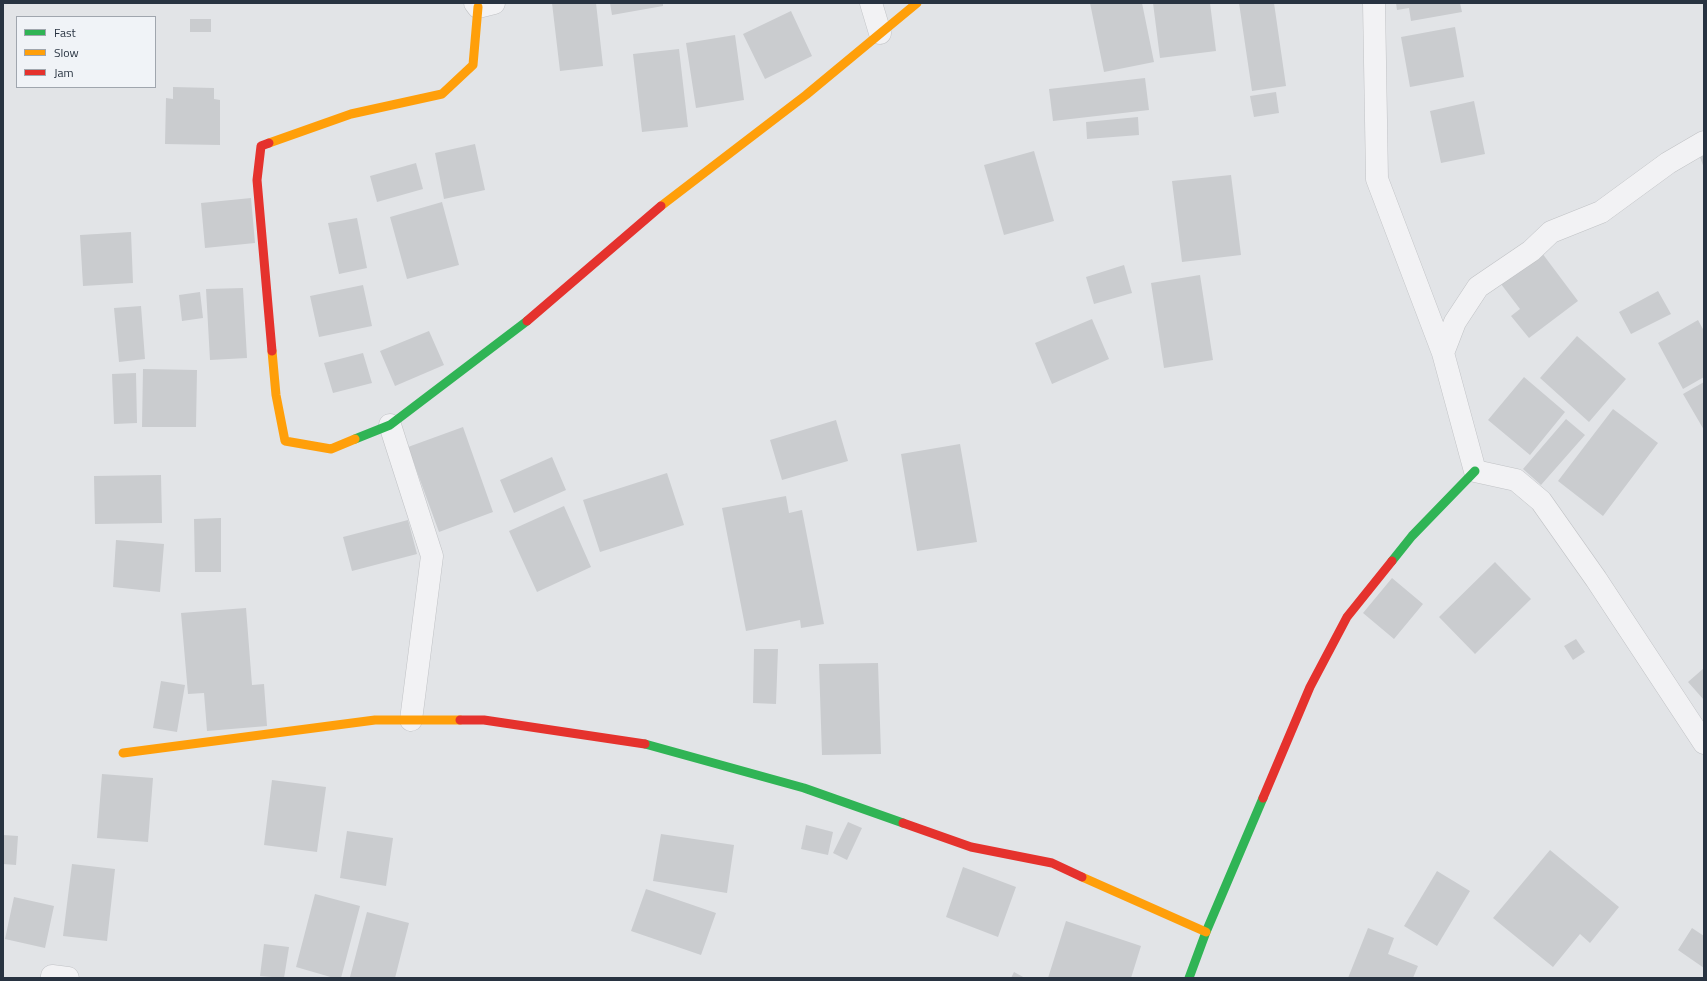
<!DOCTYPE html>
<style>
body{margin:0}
#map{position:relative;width:1707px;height:981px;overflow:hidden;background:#e2e4e7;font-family:"Titillium Web",sans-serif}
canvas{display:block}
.frame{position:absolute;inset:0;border:4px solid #283341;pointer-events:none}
.legend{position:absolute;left:16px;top:16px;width:140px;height:72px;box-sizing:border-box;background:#f0f3f7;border:1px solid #a0a6ae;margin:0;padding:5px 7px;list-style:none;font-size:12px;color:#283341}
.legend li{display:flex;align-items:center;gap:8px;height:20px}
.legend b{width:20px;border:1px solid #a0a6ae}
</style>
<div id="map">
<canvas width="1707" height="981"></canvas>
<div class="frame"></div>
<ul class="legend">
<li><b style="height:5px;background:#30b455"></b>Fast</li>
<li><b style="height:5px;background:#ff9f0a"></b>Slow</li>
<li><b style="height:5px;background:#e5322d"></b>Jam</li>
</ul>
</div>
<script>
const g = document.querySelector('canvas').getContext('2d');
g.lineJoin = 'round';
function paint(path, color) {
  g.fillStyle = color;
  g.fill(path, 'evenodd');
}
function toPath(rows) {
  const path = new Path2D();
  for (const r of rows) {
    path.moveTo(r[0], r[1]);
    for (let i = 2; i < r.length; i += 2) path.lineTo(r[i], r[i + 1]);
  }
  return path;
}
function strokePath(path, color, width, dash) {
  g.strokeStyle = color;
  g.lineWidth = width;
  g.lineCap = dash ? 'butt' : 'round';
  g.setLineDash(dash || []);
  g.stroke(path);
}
const building = toPath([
 [552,3,596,3,603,66,560,71],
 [610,3,663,3,663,6,612,15],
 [1090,3,1142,3,1154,62,1104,72],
 [1153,3,1210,3,1216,51,1160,58],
 [1239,3,1274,3,1286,86,1252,91],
 [1396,3,1460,3,1462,12,1411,21,1409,8,1397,10],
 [791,11,812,56,765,79,743,34],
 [190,19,211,19,211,32,190,32],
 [1455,27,1464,77,1410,87,1401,37],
 [735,35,744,100,696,108,686,43],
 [679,49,688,127,642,132,633,54],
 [1145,78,1149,110,1053,121,1049,89],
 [173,87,214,88,214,99,220,100,220,145,165,144,166,98,173,99],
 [1276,92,1279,113,1254,117,1250,96],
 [1474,101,1485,154,1441,163,1430,111],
 [1138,117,1139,135,1087,139,1086,122],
 [475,144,485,190,444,199,435,153],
 [1704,147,1704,168,1697,149],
 [1034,151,1054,221,1004,235,984,165],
 [416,163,423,189,377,202,370,176],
 [1231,175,1241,255,1182,262,1172,181],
 [251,198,255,243,205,248,201,203],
 [442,202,459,265,407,279,390,217],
 [357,218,367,268,339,274,328,223],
 [131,232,133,283,83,286,80,235],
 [1542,253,1578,301,1529,338,1511,316,1520,309,1501,284],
 [1124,265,1132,293,1094,304,1086,277],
 [1200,275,1213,360,1164,368,1151,283],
 [363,285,372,326,319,337,310,296],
 [243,288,247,358,210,360,206,289],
 [1658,291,1671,314,1631,334,1619,312],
 [200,292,203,318,182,321,179,295],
 [141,306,145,359,119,362,114,308],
 [1092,319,1109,359,1052,384,1035,343],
 [1698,320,1704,331,1704,377,1683,389,1658,343],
 [429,331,444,365,395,386,380,351],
 [1577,336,1626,379,1589,422,1540,378],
 [363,353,372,383,333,393,324,363],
 [143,369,197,370,196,427,142,427],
 [136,373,137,423,114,424,112,374],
 [1524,377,1565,412,1530,455,1488,420],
 [1704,382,1704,430,1683,394],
 [1613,409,1658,443,1603,516,1558,481],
 [1566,419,1585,435,1541,485,1523,469],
 [836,420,848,461,782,480,770,440],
 [463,427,493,512,439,532,408,447],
 [960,444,977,542,917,551,901,454],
 [552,457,566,490,514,513,500,480],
 [667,473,684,525,600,552,583,500],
 [161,475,162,523,95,524,94,476],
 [786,496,789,513,802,510,824,624,801,628,800,620,746,631,722,508],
 [564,506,591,567,537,592,509,531],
 [221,518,221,572,195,572,194,519],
 [408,520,417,554,352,571,343,537],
 [116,540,164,544,160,592,113,587],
 [1495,562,1531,599,1475,654,1439,617],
 [1392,578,1423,604,1394,639,1363,613],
 [246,608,252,685,264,684,267,726,207,731,204,693,188,694,181,613],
 [1576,639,1585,652,1573,660,1564,646],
 [754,649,778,649,776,704,753,703],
 [878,663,881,754,822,755,819,664],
 [1704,668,1704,700,1688,682],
 [161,681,185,685,177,732,153,728],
 [102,774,153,778,148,842,97,838],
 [272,780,326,787,317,852,264,845],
 [848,822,862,828,847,860,833,853],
 [806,825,833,832,828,855,801,849],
 [347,831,393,838,386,886,340,878],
 [661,834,734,845,727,893,653,881],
 [3,835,18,836,16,865,3,864],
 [1550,850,1619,907,1590,943,1580,934,1553,967,1493,918],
 [72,864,115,869,107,941,63,936],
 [963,867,1016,887,998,937,946,917],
 [1437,871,1470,891,1437,946,1404,926],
 [646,889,716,913,701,955,631,931],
 [315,894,360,906,341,978,334,978,296,967],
 [14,897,54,906,45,948,5,939],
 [367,912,409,923,395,978,350,977],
 [1066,921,1141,946,1131,978,1048,978],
 [1368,928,1394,938,1388,954,1418,966,1413,978,1348,978],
 [1692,928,1704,936,1704,968,1678,950],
 [264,944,289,947,284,978,260,976],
 [1014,972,1025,978,1011,978]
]);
const street = toPath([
 [475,3,478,7,494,3],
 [871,3,880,33],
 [1374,3,1377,179,1443,353],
 [1704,142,1668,163,1601,212,1551,232,1531,251,1478,287,1455,322,1443,353,1475,471,1516,480,1541,501,1596,579,1704,743],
 [390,425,432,556,411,720],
 [52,976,68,978]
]);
const fast = toPath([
 [355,439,390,425,527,321],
 [1392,561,1412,536,1475,471],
 [645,744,804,788,903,823],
 [1189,978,1206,932,1263,798]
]);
const slow = toPath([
 [269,143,351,114,442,94,473,65,478,7],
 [661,206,806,95,917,3],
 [272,351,276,395,285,441,331,449,355,439],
 [123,753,375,720,460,720],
 [1082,877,1206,932]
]);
const jam = toPath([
 [269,143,261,146,257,180,272,351],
 [527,321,661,206],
 [460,720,484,720,645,744],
 [1263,798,1310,687,1347,617,1392,561],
 [903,823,971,847,1052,863,1082,877]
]);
paint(building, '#cacccf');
strokePath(street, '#c0c2c5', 23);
strokePath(street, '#f2f2f4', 22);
strokePath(fast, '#30b455', 9);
strokePath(slow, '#ff9f0a', 9);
strokePath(jam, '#e5322d', 9);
</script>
